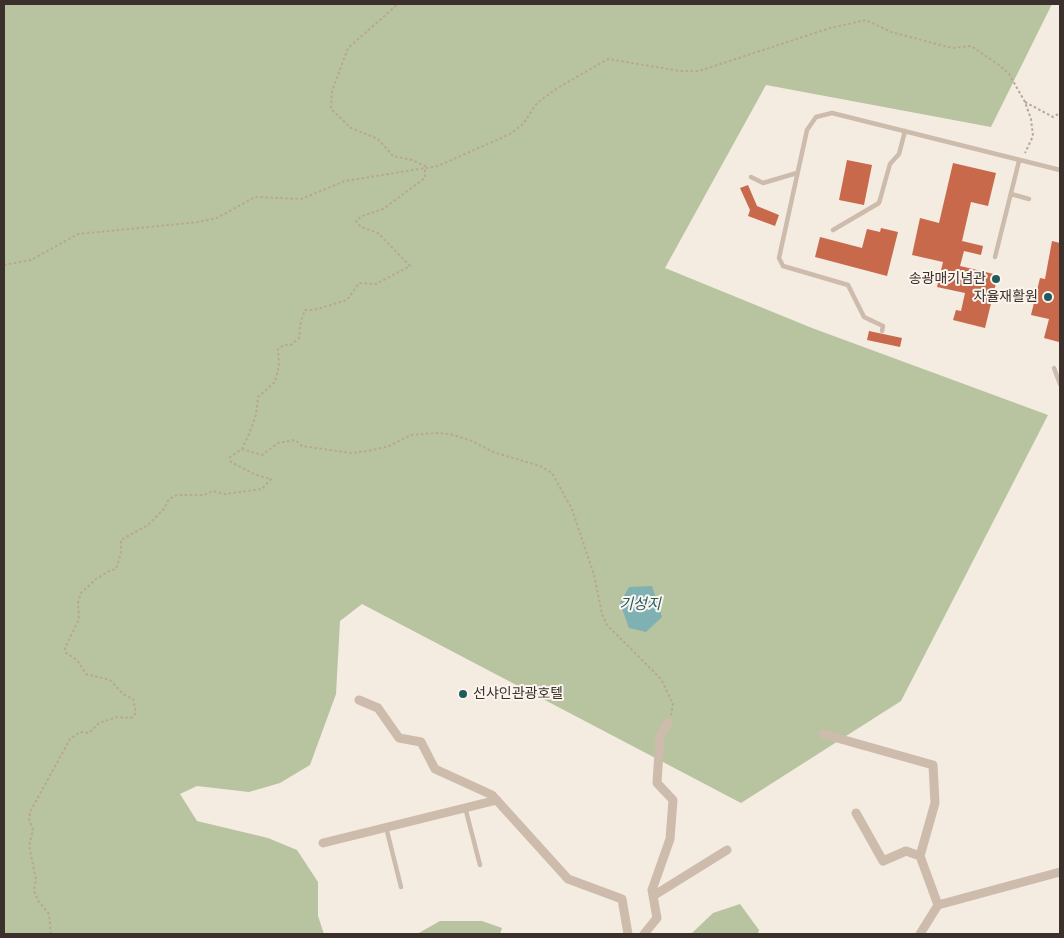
<!DOCTYPE html>
<meta charset="utf-8">
<style>
body{margin:0}
#map{position:relative;width:1064px;height:938px;overflow:hidden;background:#f4ebe1;font-family:Raleway,sans-serif}
canvas{display:block}
.frame{position:absolute;inset:0;border:5px solid #3b302b;pointer-events:none}
</style>
<div id="map">
<canvas width="1064" height="938"></canvas>
<div class="frame"></div>
</div>
<script>
const g = document.querySelector('canvas').getContext('2d');
g.lineJoin = 'round';
function paint(path, color) {
  g.fillStyle = color;
  g.fill(path, 'evenodd');
}
function toPath(rows) {
  const path = new Path2D();
  for (const r of rows) {
    path.moveTo(r[0], r[1]);
    for (let i = 2; i < r.length; i += 2) path.lineTo(r[i], r[i + 1]);
  }
  return path;
}
function strokePath(path, color, width, dash) {
  g.strokeStyle = color;
  g.lineWidth = width;
  g.lineCap = dash ? 'butt' : 'round';
  g.setLineDash(dash || []);
  g.stroke(path);
}
function write(font, color, halo, rows, align = 'center') {
  g.font = font + ' Raleway,"Noto Sans KR",sans-serif';
  g.lineWidth = 4;
  g.setLineDash([]);
  g.textBaseline = 'middle';
  g.strokeStyle = halo;
  g.fillStyle = color;
  for (const [text, x, y, turn = 0] of rows) {
    g.save();
    g.translate(x, y);
    g.rotate((+turn || 0) * Math.PI / 180);
    g.textAlign = isNaN(turn) ? turn : align;
    if (halo) g.strokeText(text, 0, 0);
    g.fillText(text, 0, 0);
    g.restore();
  }
}
const green = toPath([
 [4,4,1052,4,991,127,766,85,665,268,812,328,1048,415,901,701,741,803,362,604,340,621,336,694,310,765,280,783,249,792,197,786,180,794,197,821,268,838,297,850,318,882,318,916,324,934,4,934],
 [740,904,759,930,758,934,691,934,713,913],
 [440,921,482,921,502,928,500,934,417,934]
]);
const water = toPath([
 [652,586,662,617,646,632,629,628,620,603,629,587]
]);
const building = toPath([
 [847,160,872,165,864,205,839,200],
 [953,163,996,173,988,206,971,202,962,241,983,246,981,255,964,251,960,266,998,275,985,328,953,320,956,310,961,311,965,293,937,287,943,262,912,255,920,218,939,223],
 [748,185,757,206,779,215,775,226,748,216,750,210,740,188],
 [881,228,898,232,887,276,815,257,820,237,862,248,867,229,880,232],
 [1052,241,1060,243,1059,342,1044,338,1049,319,1031,315,1040,278,1045,279],
 [869,331,902,338,900,347,867,340]
]);
const path = toPath([
 [1025,102,1053,117,1060,113],
 [4,265,31,260,78,234,198,222,217,218,255,197,301,199,345,181,438,166,510,134,523,124,537,103,556,89,608,59,680,71,699,71,830,28,866,20,891,32,952,48,971,46,999,65,1009,74,1025,102,1031,119,1033,136,1025,153],
 [242,449,262,455,278,443,295,440,302,446,351,453,368,451,389,446,411,435,436,433,450,434,472,441,493,452,540,466,552,473,572,509,594,575,602,614,607,625,661,679,673,704,671,715],
 [51,934,49,914,39,902,34,891,36,879,29,846,33,830,29,819,30,812,70,739,80,732,89,733,99,723,117,717,131,718,136,713,133,699,123,694,110,680,86,674,77,660,65,652,65,648,79,619,78,603,81,593,96,579,109,571,116,569,121,553,121,540,148,525,164,509,169,499,177,495,204,495,213,491,225,494,262,489,271,479,256,475,231,462,230,457,242,449,249,434,256,415,258,397,275,382,279,366,278,349,284,345,291,345,299,338,301,321,305,310,314,310,347,300,359,283,376,284,410,266,378,233,361,227,356,221,362,216,383,209,425,178,425,166,412,160,393,156,378,139,351,128,331,109,332,91,348,48,398,4]
]);
const lane = toPath([
 [751,177,763,183,797,173],
 [1011,194,1029,199],
 [833,230,879,203,890,164,899,154,905,131],
 [995,257,1019,161],
 [882,331,883,326,864,317,848,285,783,266,779,258,807,130,816,117,832,113,1060,170],
 [1054,368,1060,384],
 [465,807,480,865],
 [386,827,401,887]
]);
const street = toPath([
 [359,700,378,708,399,738,421,742,435,769,492,795,568,879,622,899,628,934],
 [823,734,933,765,935,803,920,856,938,905],
 [856,813,883,861,906,851,920,856],
 [323,843,497,800],
 [653,896,727,850],
 [644,934,657,918,652,890,670,839,673,800,657,783,660,736,668,722],
 [920,934,938,905,1060,872]
]);
const markers = [
 [996,279,5,"#1f5a5e"],
 [1048,297,5,"#1f5a5e"],
 [463,694,5,"#1f5a5e"]
];
const poiNames = [
 ["송광매기념관",986,279],
 ["자율재활원",1038,297],
 ["선샤인관광호텔",473,694,"left"]
];
const waterNames = [
 ["기성지",640,604]
];
paint(green, '#b8c4a0');
paint(water, '#7fb0b2');
paint(building, '#c8694b');
strokePath(path, '#b9a596', 2, [2.5, 2.5]);
strokePath(lane, '#cdbbac', 4.5);
strokePath(street, '#cdbbac', 9);
for (const [x, y, r, color] of markers) {
  const dot = new Path2D();
  dot.arc(x, y, r, 0, 2 * Math.PI);
  g.fillStyle = color;
  g.fill(dot);
  strokePath(dot, '#fbf5ee', 2);
}
write('14px', '#3b302b', '#fbf5ee', poiNames, 'right');
write('italic 15px', '#1f5a5e', '#fbf5ee', waterNames);
</script>
